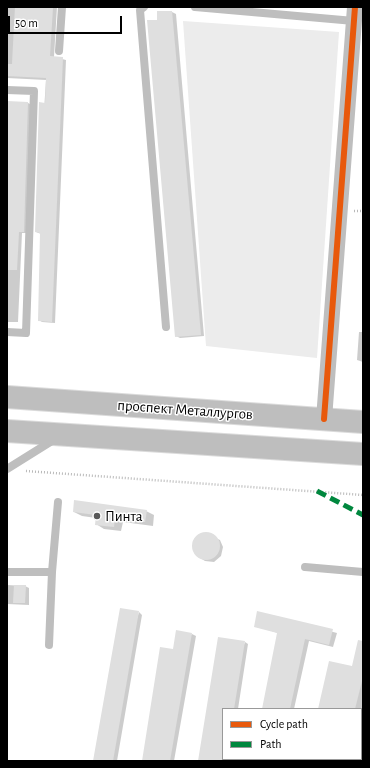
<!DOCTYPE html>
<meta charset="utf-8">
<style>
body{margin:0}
#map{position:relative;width:370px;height:768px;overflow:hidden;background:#fff;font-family:"Alegreya Sans",sans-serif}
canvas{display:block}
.frame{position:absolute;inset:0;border:8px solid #000;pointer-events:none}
.legend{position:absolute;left:222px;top:708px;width:140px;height:52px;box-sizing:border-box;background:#fff;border:1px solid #999;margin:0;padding:5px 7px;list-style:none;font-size:12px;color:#000}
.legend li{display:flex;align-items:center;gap:8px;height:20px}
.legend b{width:20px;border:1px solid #999}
.scale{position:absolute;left:8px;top:16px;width:114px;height:18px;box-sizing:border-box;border:2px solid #000;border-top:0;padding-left:5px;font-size:12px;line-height:14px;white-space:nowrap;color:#000;-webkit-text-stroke:3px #fff;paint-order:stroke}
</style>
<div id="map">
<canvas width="370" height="768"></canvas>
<div class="frame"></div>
<ul class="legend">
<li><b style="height:5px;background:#e8590c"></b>Cycle path</li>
<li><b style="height:5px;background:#00873e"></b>Path</li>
</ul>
<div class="scale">50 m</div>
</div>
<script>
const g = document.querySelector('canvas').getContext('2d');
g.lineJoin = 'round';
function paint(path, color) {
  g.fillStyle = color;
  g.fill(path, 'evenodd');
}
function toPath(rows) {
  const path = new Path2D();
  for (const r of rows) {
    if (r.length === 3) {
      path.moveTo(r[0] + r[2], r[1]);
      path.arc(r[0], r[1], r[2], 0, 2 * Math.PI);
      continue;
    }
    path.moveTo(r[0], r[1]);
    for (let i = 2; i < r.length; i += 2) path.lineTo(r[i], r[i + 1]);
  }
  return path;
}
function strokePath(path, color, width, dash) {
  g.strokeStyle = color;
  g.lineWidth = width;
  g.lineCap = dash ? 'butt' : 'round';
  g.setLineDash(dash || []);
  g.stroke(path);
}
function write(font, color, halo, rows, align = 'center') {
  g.font = font + ' "Alegreya Sans",sans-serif';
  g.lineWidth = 3;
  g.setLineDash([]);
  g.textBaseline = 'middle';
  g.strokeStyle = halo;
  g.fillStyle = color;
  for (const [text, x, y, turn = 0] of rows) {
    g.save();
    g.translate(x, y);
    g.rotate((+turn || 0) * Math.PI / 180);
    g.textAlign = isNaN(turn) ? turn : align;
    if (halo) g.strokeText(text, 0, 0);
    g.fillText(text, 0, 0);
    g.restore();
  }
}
const green = toPath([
 [183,21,339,32,317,358,206,346]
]);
const shadow = toPath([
 [7,7,57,7,54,57,66,60,55,323,42,322,39,320,41,234,36,232,46,80,7,78],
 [158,12,172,12,176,14,204,336,180,338,176,336],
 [7,102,28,103,32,105,27,233,22,233,18,322,7,322],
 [359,332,363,332,363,362,357,360],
 [146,511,154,515,153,526,123,522,121,531,104,529,96,524,96,518,82,516,74,512],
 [204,533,220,540,223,547,221,556,214,562,205,561,197,556,193,548,194,540],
 [7,585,25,586,29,588,29,605,7,604],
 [139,612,142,615,117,761,94,761],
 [258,612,337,633,333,647,309,641,294,709,263,709,278,633,255,626],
 [192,634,196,636,174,761,143,761,173,650],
 [245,642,248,644,238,709,223,709,223,759,230,759,229,761,199,761],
 [363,649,363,761,307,761,307,759,361,759,361,709,319,709,353,668],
 [253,759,284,759,283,761,253,761]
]);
const building = toPath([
 [15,7,53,7,50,56,63,57,52,322,38,321,40,233,35,232,39,102,45,103,46,78,7,76,7,64,12,64],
 [157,11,172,11,201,335,175,337,147,20,157,20],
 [7,101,28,102,24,232,19,232,17,270,7,270],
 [74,500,147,510,145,522,115,518,114,527,95,525,96,515,73,512],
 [206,546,14],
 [14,585,26,585,25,603,13,603],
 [120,608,139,611,113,761,93,761],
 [257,611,333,629,329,645,305,639,290,709,262,709,277,633,254,627],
 [176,630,192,633,170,761,142,761,160,647,173,649],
 [218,637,245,641,234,709,223,709,223,761,198,761],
 [358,640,363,641,363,677,355,709,318,709,329,661,352,666]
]);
const path = toPath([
 [354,211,363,211],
 [26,471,363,495]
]);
const service = toPath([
 [144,7,140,10,166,327],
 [195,7,354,21],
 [59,51,62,7],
 [7,90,34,91,26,333,7,332],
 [7,469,55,439],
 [305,567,363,572],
 [7,572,52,572,49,645],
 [52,572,58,502]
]);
const minor = toPath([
 [324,419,355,7]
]);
const primary = toPath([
 [7,397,363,422],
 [7,431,363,454]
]);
const quiet = toPath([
 [317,491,363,515]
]);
const cycleway = toPath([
 [324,419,355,7]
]);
const markers = [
 [97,516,4,"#595959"]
];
const streetNames = [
 ["проспект Металлургов",185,410,4]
];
const poiNames = [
 ["Пинта",105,516]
];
paint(green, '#ececec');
paint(shadow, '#0003');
paint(building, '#dfdfdf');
strokePath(primary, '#dbdbdb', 24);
strokePath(path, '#b9b9b9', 2.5, [1, 2]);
strokePath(service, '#bebebe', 8);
strokePath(minor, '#bebebe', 16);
strokePath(primary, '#bebebe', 22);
strokePath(quiet, '#00873e', 5, [10, 5]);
strokePath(cycleway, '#e8590c', 6);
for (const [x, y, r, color] of markers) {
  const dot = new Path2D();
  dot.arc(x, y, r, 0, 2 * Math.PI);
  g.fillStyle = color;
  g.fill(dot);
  strokePath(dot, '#fff', 1.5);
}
write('15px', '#000', '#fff', streetNames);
write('15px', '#000', '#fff', poiNames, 'left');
</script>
